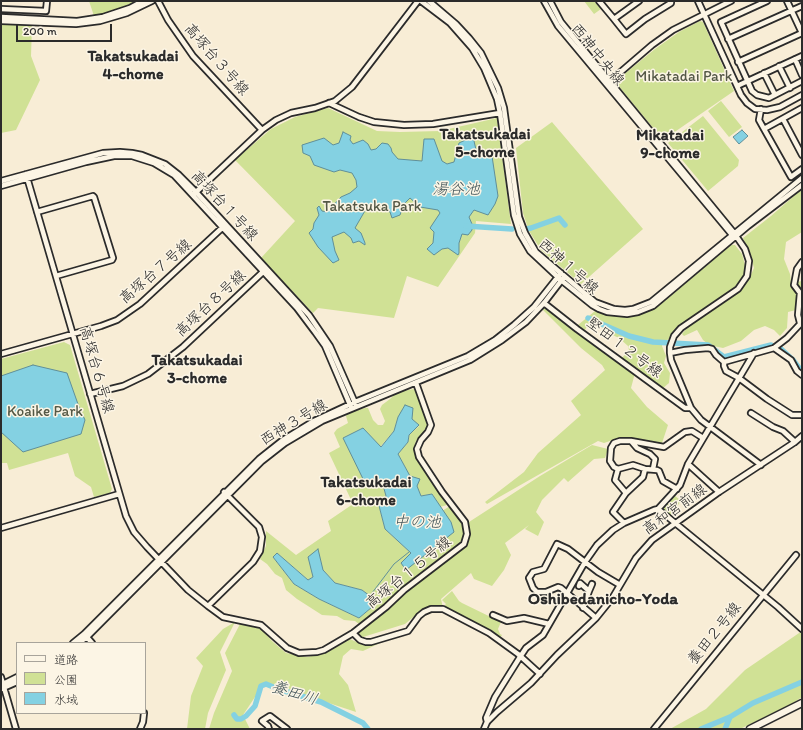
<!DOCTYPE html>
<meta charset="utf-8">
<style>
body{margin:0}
#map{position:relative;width:803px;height:730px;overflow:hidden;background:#f8edd6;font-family:Itim,"Klee One",sans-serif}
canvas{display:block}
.frame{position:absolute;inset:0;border:2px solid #2b2b2b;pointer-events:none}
.legend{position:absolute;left:16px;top:642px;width:130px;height:72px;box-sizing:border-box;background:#fcf5e5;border:1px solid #a8a49b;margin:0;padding:5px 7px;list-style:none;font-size:12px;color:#2b2b2b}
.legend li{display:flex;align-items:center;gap:8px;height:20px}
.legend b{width:20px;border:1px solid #a8a49b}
.scale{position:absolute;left:16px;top:24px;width:96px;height:18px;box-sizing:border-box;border:2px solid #2b2b2b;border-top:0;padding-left:5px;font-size:12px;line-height:14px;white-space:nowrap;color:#2b2b2b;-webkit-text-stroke:3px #fcf5e5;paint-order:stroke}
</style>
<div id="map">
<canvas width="803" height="730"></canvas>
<div class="frame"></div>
<ul class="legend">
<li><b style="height:5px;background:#fcf5e5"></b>道路</li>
<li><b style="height:11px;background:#d0e195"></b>公園</li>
<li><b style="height:11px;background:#84d1e2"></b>水域</li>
</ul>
<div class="scale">200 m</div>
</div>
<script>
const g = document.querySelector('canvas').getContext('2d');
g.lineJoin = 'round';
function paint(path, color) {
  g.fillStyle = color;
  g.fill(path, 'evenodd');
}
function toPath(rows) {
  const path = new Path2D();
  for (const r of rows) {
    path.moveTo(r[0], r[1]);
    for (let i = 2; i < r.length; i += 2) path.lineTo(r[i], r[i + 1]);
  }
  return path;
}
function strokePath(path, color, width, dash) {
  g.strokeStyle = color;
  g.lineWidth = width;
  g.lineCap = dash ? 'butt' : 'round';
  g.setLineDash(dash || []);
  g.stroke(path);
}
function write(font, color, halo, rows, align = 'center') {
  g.font = font + ' Itim,"Klee One",sans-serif';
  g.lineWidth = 3;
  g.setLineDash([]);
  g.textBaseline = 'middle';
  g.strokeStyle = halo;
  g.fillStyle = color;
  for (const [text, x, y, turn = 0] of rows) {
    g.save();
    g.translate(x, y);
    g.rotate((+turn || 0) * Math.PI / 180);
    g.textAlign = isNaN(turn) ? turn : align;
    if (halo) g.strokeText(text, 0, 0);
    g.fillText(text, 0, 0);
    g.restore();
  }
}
const green = toPath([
 [89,1,138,1,107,13,94,16],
 [584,1,594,1,601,9,594,14],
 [700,21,703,22,734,91,663,140,617,84,617,80,655,49,679,32],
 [1,24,32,26,31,56,40,80,16,130,1,133],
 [721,101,742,127,729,137,708,111],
 [328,108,377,131,400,132,440,131,497,118,511,224,476,221,475,233,438,287,407,276,394,318,318,308,313,313,261,258,295,221,235,160,271,129,295,117],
 [703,116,739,160,738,166,708,191,668,143],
 [552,122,643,229,581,284,541,250,529,231,523,213,516,148],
 [802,189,802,232,786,242,784,259,790,274,791,283,802,281,801,318,796,310,788,312,787,328,780,336,774,330,765,326,754,330,741,341,723,348,709,345,703,340,697,330,684,336,682,334,691,323,740,291,749,279,754,268,751,256,743,238,771,216],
 [731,245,735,245,742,254,745,265,744,275,740,282,736,286,675,329,670,338,663,343,662,346,666,356,664,363,670,373,669,383,662,389,622,358,629,350,628,346,619,338,608,333,602,326,593,322,589,323,585,330,578,325,595,311,615,315,630,316,646,312,660,305],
 [546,307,635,373,631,388,647,407,668,425,662,443,658,444,619,438,604,443,598,441,487,504,485,502,524,472,538,453,581,415,571,401,605,370,602,365,581,348,542,309],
 [64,342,70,345,112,489,110,493,94,497,91,487,75,476,68,453,9,470,7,463,1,463,1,359],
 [414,389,417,393,428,423,427,431,416,441,414,447,415,455,447,505,440,507,432,494,421,496,417,486,410,476,398,454,408,442,409,435,419,426,398,417,394,431,380,447,363,428,343,438,378,482,383,485,386,496,385,500,378,502,385,529,411,553,451,522,442,511,450,506,461,523,464,531,463,538,461,542,410,581,386,603,359,624,355,621,344,620,337,616,322,615,297,599,286,590,282,578,275,574,267,564,260,559,266,546,266,531,296,555,331,531,328,521,353,504,329,453,340,447,334,433,337,429,348,423,346,416,348,413,365,408,368,408,373,420,378,425,383,425,385,421,380,409,382,405,390,399,397,392],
 [277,553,308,580,323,570,335,583,362,590,378,602,359,618,319,599,294,584,273,557],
 [592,445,608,449,605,458,594,459,568,482,564,478,542,500,536,512,544,522,538,536,525,529,529,525,505,543,511,555,504,570,492,586,474,579,471,573,441,599,443,608,424,608,405,624,363,637,357,635,358,632,388,609,412,588,466,544,470,537,469,522,540,476],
 [674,495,681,501,669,517,661,510],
 [452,591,459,601,462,603,501,622,498,629,500,634,502,635,500,638,479,625,445,608,444,606,446,604,442,600],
 [235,622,220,652,226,670,208,713,205,729,187,729,191,696,203,666,196,658,223,629],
 [240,624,261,629,273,642,286,653,307,657,326,653,350,639,363,645,380,643,363,651,351,649,343,656,339,674,348,685,356,712,265,682,243,715,250,729,209,729,214,713,232,671,225,653],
 [802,631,802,697,790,705,740,729,670,729,706,709,745,670]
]);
const water = toPath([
 [742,130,748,136,739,144,733,137,742,130],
 [343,132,351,136,350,140,353,144,363,140,368,144,371,150,376,149,382,143,388,144,391,148,392,152,398,159,422,161,424,139,434,139,442,161,447,164,454,162,459,143,472,137,474,141,477,154,492,156,498,196,495,204,488,215,474,210,469,217,472,224,472,230,468,235,462,234,459,243,459,253,458,255,448,248,442,249,434,255,427,249,433,243,434,232,430,228,440,213,438,210,420,207,410,198,404,204,400,215,392,218,390,212,381,205,371,206,366,209,355,228,361,233,365,243,365,245,359,241,353,243,351,238,344,232,332,237,335,251,339,260,333,263,318,247,309,233,313,229,314,223,319,215,317,208,319,206,322,211,327,212,341,197,350,193,357,187,356,180,352,173,340,170,334,172,314,165,310,156,303,153,302,145,324,138,333,145,339,143,343,132],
 [33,365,67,373,79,407,85,420,81,434,23,452,1,432,1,376,33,365],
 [405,405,413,408,412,419,419,425,409,435,408,442,398,454,410,476,420,479,417,486,421,496,432,494,451,522,454,532,406,570,401,563,411,553,385,529,378,502,381,498,385,500,386,496,383,485,377,482,366,485,343,438,363,428,381,447,394,431,398,417,405,405],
 [318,549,323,570,335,583,362,590,378,602,359,618,319,599,294,584,273,557,277,553,308,580,313,577,308,557,318,549]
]);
const stream = toPath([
 [369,597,394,564,409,552]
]);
const river = toPath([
 [466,226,512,229],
 [527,229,531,228,559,218,565,225],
 [588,318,629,336,653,342,708,345,724,357,771,345,781,349,793,360,802,372],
 [234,715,237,719,241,719,246,716,255,706,261,686,266,684,278,689,321,702,363,723,368,729],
 [701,729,730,717,753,703,802,682],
 [725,729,730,717]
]);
const minor = toPath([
 [158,1,168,20,193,56,262,130],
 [421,1,450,23,472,48,484,68,497,99,500,113,514,215,520,234,530,251,561,280,592,305,599,309,607,312,627,314,638,312,653,306,748,226,802,185],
 [429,1,456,24,469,38,481,53,498,88,504,108,519,217,525,233,536,252,595,302,614,309,625,310,633,309,651,302,802,178],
 [544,1,558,26,733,236],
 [550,1,561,22,734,233,745,249,749,261,747,276,738,289,681,328,674,336,670,347,670,353,671,360,691,408,701,420,761,465],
 [599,1,614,19,639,1],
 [698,1,741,95,747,103,755,109,767,110,780,107,802,95],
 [767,1,721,22,752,91,757,95,769,98,802,81],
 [787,1,802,33],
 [1,9,46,11,47,1],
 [1,17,77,21,103,17,130,8,143,1],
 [614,19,626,34,645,19,671,3,671,1],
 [1,21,76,24,100,21,127,13,152,1],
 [728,39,802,6],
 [795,59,802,75],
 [738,62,802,33],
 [779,66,790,88],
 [764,73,775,95],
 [609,82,652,45,673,30,731,1],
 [737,86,802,56],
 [329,103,359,117,374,122,404,125,433,124,500,113],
 [802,108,764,129,791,177,802,169],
 [761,109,759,120,764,129],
 [783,119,802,155],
 [26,174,126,516,134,532,147,547,188,590,208,606,253,562,260,551,262,537,259,527,224,492],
 [1,181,103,153,120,152,132,153,142,155,165,164,179,175,196,192,309,315,330,346,356,405],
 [1,186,86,162,114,156,132,156,154,163,174,175,297,308,315,332,325,346,351,407],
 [194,194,262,130,276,120,291,113,315,108,335,101,352,87,418,1],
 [37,212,93,196,94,197,113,258,112,260,56,276],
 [544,303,577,329,685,408,691,408],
 [800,323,798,315,800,293,794,285,797,269,802,262],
 [774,348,787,338,802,322],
 [670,353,685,350,708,348,712,349,716,355,724,362,774,348,791,360,797,371,802,375],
 [1,354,101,326,117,320,140,304,223,227],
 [724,362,724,366,726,371,739,378,767,399,792,415,802,415],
 [90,394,123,386,148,374,183,347,265,270],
 [751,413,773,427,783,431,795,442],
 [631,441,664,447,685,432,692,431,703,438],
 [688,464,719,492],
 [618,469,615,480,626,493],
 [653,469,655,459,650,454,637,448,631,441,620,441,614,443,611,448,610,461,614,467,618,469,633,465,645,469,657,470,659,471,663,481,677,489],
 [658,509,778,607,802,629],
 [624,523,613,512,626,493,643,477,645,469],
 [1,528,119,494],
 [579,586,580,583,589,591,592,584],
 [208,606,223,617,261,625,287,648,299,653,317,652,324,650,353,633,386,607,404,590,464,544,467,534,465,522,442,492,419,457,417,449,421,440,428,432,431,425,416,383],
 [583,608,589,591],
 [493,615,507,621,524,618,549,624],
 [596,618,561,588,558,587,546,592,537,592,533,588,529,578,533,572,544,569,557,544,568,549,598,572,620,585],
 [353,633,360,640,366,642,371,642,408,631,419,616,424,612,431,609,443,609,489,633,518,654,540,674],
 [85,635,92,643],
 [73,643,84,634,259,459,283,440,314,421,355,402,468,356,495,340,514,325,534,307,561,273],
 [79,643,87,637,262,461,285,443,322,421,470,360,502,340,526,322,544,303,564,277],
 [1,677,16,729],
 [1,685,17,677],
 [1,689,17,682],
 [487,722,486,718,495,697,520,657,526,648,543,635,585,562,597,545,613,530,624,523,654,510,658,509,680,485,688,464,754,353],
 [140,729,143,722,144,713],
 [269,729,268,726,262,721,270,716,287,729],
 [484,729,487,722,497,712,531,683,557,655,596,618,613,597,636,558,652,540,719,492,795,442,802,436],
 [654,729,796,555]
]);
const major = toPath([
 [750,729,802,703]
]);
const streetNames = [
 ["西神中央線",597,55,51],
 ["高塚台３号線",216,60,49],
 ["高塚台１号線",224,206,47],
 ["西神１号線",568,267,42],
 ["高塚台７号線",156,272,-41],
 ["高塚台８号線",211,304,-43],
 ["堅田１２号線",624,348,37],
 ["高塚台６号線",96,370,74],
 ["西神３号線",294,423,-31],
 ["高和宮前線",675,510,-36],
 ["高塚台１５号線",409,573,-39],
 ["養田２号線",715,634,-51]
];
const parkNames = [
 ["Mikatadai Park",684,77],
 ["Takatsuka Park",372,207],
 ["Koaike Park",45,412]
];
const neighbourhoodNames = [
 ["Takatsukadai",133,57],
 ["4-chome",133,75],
 ["Takatsukadai",485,135],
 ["5-chome",485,153],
 ["Mikatadai",670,136],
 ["9-chome",670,154],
 ["Takatsukadai",197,361],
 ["3-chome",197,379],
 ["Takatsukadai",366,483],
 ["6-chome",366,501]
];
const waterNames = [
 ["湯谷池",456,190],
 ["中の池",417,523],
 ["養田川",294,694,17]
];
const quarterNames = [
 ["Oshibedanicho-Yoda",603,600]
];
paint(green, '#d0e195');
paint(water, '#84d1e2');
strokePath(water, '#608f99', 1);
strokePath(stream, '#608f99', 1);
strokePath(river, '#84d1e2', 5.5);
strokePath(minor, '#2b2b2b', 8);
strokePath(major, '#2b2b2b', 9);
strokePath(minor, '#fcf5e5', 4.5);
strokePath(major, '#fcf5e5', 6);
write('15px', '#2b2b2b', '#fcf5e5', streetNames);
write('15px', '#545846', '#fcf5e5', parkNames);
write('bold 16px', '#2b2b2b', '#fcf5e5', neighbourhoodNames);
write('italic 16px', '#415459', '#fcf5e5', waterNames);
write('bold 17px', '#2b2b2b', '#fcf5e5', quarterNames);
</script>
